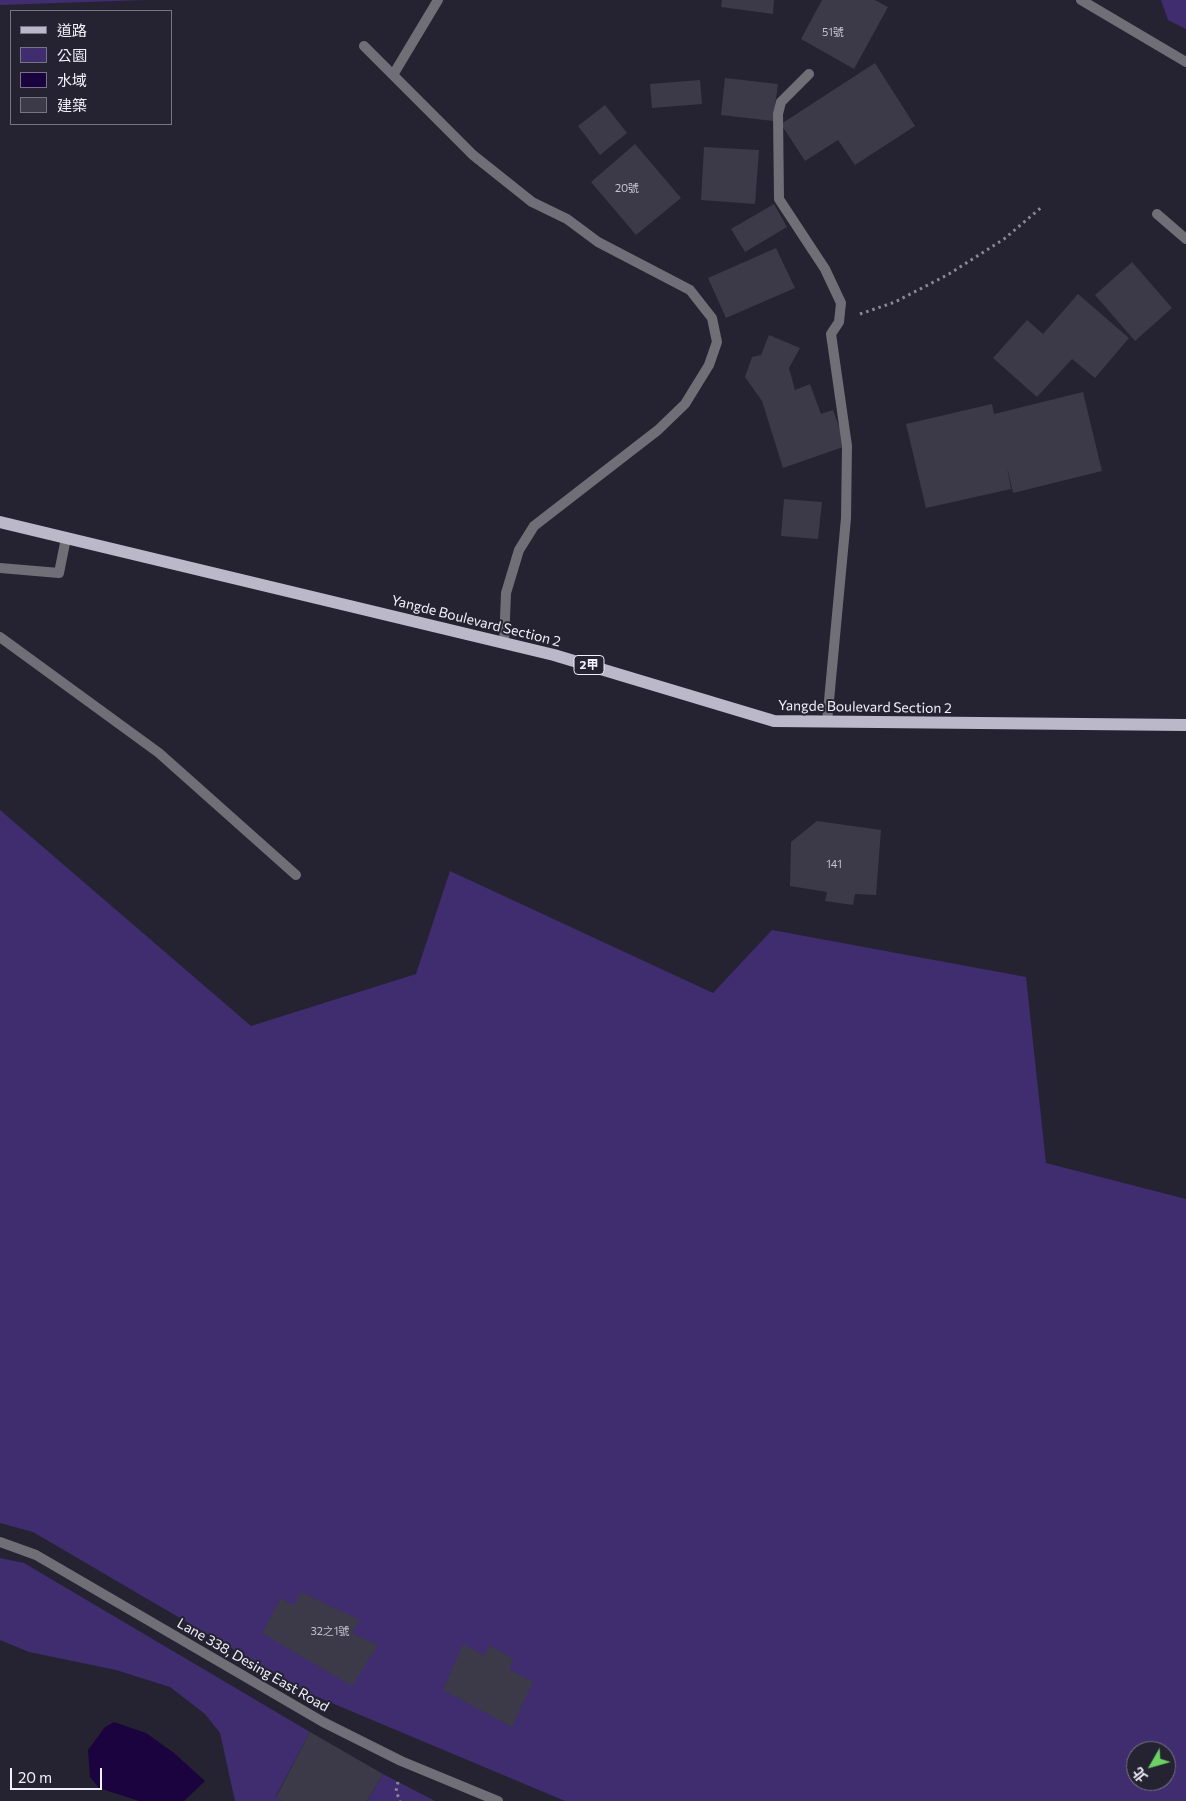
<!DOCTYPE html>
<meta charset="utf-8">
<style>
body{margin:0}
#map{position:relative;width:1186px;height:1801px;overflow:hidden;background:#252331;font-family:Commissioner,"Noto Sans TC",sans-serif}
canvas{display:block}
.legend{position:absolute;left:10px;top:10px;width:162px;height:115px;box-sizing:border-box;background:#252331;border:1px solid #777581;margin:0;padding:6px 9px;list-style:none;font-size:15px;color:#f1eff9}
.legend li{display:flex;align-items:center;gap:10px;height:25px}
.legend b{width:25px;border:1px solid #777581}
.north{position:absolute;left:1126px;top:1741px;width:50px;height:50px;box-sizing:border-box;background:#252331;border:1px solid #777581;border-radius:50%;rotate:232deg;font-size:14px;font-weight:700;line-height:20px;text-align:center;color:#f1eff9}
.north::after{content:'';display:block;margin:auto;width:18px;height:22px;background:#6ad363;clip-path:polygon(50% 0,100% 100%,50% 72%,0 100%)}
.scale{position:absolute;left:10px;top:1768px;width:92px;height:22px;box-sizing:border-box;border:2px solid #f1eff9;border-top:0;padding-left:6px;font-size:15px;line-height:18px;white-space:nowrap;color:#f1eff9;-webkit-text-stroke:4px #252331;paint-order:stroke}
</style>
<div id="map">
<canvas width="1186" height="1801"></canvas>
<ul class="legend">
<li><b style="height:6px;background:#bbb9c9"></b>道路</li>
<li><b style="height:14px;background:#3f2d6f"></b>公園</li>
<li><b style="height:14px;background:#1b033f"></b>水域</li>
<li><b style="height:14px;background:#3c3949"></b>建築</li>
</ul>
<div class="north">北</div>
<div class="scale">20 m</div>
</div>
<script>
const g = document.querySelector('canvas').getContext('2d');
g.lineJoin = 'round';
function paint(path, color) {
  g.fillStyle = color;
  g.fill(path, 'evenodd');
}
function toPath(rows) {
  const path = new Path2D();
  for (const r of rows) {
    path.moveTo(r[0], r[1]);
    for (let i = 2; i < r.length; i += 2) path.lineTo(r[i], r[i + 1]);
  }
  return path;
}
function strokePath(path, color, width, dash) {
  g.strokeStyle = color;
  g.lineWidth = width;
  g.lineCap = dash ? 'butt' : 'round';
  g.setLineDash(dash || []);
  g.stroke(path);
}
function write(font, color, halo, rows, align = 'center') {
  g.font = font + ' Commissioner,"Noto Sans TC",sans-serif';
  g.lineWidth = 4;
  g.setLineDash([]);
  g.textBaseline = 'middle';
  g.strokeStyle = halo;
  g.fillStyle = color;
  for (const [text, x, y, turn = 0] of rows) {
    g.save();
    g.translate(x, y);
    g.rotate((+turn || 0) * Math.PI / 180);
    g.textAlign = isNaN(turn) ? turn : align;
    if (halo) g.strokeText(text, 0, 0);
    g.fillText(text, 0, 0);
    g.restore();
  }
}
const green = toPath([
 [0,0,145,0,0,5],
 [1161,0,1186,0,1186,29,1168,20],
 [0,810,251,1026,416,974,450,871,713,993,772,930,1026,977,1046,1163,1186,1199,1186,1801,565,1801,308,1693,33,1532,0,1523],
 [1136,1751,1166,1751,1166,1781,1136,1781],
 [0,1558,24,1563,310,1732,276,1796,283,1801,235,1801,220,1733,205,1714,170,1687,116,1670,29,1652,0,1640],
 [383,1774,435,1801,367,1801]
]);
const water = toPath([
 [114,1722,146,1733,174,1753,205,1781,184,1801,139,1801,99,1788,90,1777,88,1750,105,1727]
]);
const building = toPath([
 [722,0,774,0,773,14,721,7],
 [822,0,875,0,888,7,854,69,801,39],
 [875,63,915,126,855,165,838,140,805,161,781,124],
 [725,78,778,84,773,121,721,115],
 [700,80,702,104,652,108,650,84],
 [605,105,627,133,600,155,578,126],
 [635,144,681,198,636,235,591,182],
 [704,147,759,150,755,204,701,200],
 [774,204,787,227,745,252,731,229],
 [776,248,795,288,726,318,708,278],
 [1132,262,1172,308,1135,341,1095,295],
 [1078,294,1129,338,1095,378,1072,359,1037,397,993,358,1027,320,1043,334],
 [769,335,800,348,789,368,795,390,810,384,821,414,833,410,846,446,783,468,762,401,745,377,752,357,761,355],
 [1083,392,1102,471,1013,493,1007,466,1011,489,926,508,906,424,992,404,994,414],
 [784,499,822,502,818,539,781,536],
 [817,821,881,830,876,895,855,894,853,905,825,901,827,892,790,886,791,842],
 [301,1592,360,1620,352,1633,378,1645,352,1686,262,1633,281,1598,294,1606],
 [463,1644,484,1655,490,1645,513,1659,509,1669,533,1682,512,1727,443,1690],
 [310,1732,383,1774,367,1801,283,1801,276,1797]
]);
const path = toPath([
 [860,314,895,302,949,274,1004,239,1043,206],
 [398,1782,396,1791,400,1801]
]);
const service = toPath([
 [1081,0,1186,62],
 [364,46,473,155,532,202,567,219,598,242,690,290,712,318,717,342,709,365,685,404,658,430,534,526,519,550,506,593,504,643],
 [809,74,781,102,778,114,779,199,825,269,841,303,839,322,831,334,847,446,846,518,827,722],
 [393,75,438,0],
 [1157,214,1186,239],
 [0,568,59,573,66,538],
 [0,637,159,753,296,875]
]);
const minor = toPath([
 [0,1542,36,1555,323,1722,401,1761,498,1801]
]);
const primary = toPath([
 [0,522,554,655,774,721,1186,725]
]);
const numberNames = [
 ["51號",833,32],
 ["20號",627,188],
 ["141",834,864],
 ["32之1號",330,1631]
];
const shields = [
 [589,665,30]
];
const shieldNames = [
 ["2甲",589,665]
];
const streetNames = [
 ["Yangde Boulevard Section 2",476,621,14],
 ["Yangde Boulevard Section 2",865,707,1],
 ["Lane 338, Desing East Road",253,1665,30]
];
paint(green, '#3f2d6f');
paint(water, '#1b033f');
paint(building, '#3c3949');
strokePath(path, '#8b8995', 3, [2.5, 4]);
strokePath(service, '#706e76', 10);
strokePath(minor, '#706e76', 10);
strokePath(primary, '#bbb9c9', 12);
write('11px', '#c4c2cd', null, numberNames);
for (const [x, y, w] of shields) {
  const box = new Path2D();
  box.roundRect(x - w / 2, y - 9.5, w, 19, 4);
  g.fillStyle = '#252331';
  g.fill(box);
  strokePath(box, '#f1eff9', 1);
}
write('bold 12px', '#f1eff9', null, shieldNames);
write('14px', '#f1eff9', '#252331', streetNames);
</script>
